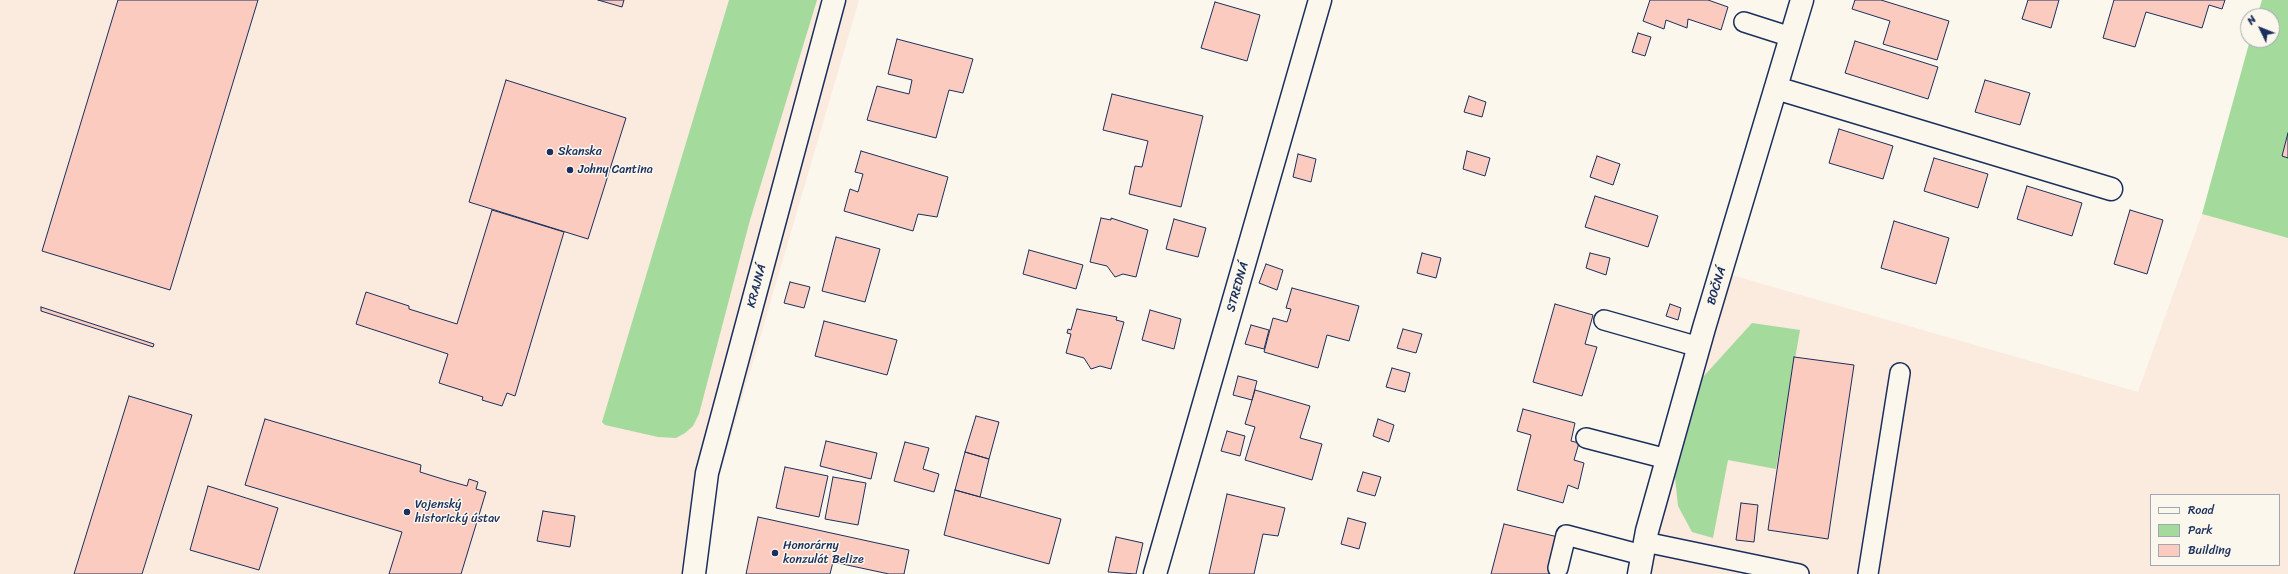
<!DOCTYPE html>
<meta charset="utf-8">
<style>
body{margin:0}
#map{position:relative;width:2288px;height:574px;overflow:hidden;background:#fbf7ec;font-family:Sriracha,sans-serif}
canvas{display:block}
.legend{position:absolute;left:2150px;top:494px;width:130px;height:72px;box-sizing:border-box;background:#fbf7ec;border:1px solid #a1a7b3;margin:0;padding:5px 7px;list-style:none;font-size:12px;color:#1b2f5e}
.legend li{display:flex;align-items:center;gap:8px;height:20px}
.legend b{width:20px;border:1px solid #a1a7b3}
.north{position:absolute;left:2240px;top:8px;width:40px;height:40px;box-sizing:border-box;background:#fbf7ec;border:1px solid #a1a7b3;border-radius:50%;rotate:313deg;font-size:11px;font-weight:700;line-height:16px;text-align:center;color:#1b2f5e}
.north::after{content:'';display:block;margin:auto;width:14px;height:18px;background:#1b2f5e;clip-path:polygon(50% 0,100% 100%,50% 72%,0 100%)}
</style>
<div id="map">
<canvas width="2288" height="574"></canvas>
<ul class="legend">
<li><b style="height:5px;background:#fbf7ec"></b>Road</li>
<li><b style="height:11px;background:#a5da9d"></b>Park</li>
<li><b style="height:11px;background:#facbbe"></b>Building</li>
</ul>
<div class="north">N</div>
</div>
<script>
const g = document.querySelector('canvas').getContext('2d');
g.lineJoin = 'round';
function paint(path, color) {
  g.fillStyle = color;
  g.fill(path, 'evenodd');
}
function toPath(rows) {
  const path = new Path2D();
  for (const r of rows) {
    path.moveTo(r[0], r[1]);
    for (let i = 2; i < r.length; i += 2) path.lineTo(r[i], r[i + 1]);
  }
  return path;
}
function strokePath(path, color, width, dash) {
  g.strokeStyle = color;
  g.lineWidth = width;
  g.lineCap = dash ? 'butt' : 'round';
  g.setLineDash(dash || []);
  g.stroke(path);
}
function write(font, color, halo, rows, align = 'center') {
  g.font = font + ' Sriracha,sans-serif';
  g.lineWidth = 3;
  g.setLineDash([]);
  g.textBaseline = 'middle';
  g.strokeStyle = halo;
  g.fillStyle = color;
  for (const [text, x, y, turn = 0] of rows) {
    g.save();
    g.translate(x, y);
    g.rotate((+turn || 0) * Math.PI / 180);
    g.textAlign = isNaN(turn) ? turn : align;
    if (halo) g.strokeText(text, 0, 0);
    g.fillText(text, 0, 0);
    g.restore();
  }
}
const built = toPath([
 [0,0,859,0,713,498,704,574,0,574],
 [2202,214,2288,238,2288,574,1631,574,1714,270,2138,392],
 [2151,495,2279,495,2279,565,2151,565]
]);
const green = toPath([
 [729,0,817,0,750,220,699,414,693,426,685,433,676,438,658,437,605,425,602,422],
 [2262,0,2288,0,2288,238,2202,214,2250,40,2272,40,2272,16,2257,16],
 [1752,323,1800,330,1776,469,1728,460,1713,538,1692,532,1678,506,1675,477,1703,377]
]);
const building = toPath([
 [118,0,258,0,170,290,42,251,118,0],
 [598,0,624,0,622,7,598,0],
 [1650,0,1708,0,1728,7,1721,30,1688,19,1687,28,1666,20,1664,29,1643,21,1650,0],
 [1855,0,1881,0,1949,21,1937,60,1883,44,1890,21,1852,9,1855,0],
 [2028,0,2059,0,2051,28,2022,19,2028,0],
 [2114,0,2225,0,2222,9,2209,5,2202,28,2146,12,2135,47,2103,38,2114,0],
 [1215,2,1260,15,1247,61,1201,48,1215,2],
 [1638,33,1651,37,1645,56,1632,52,1638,33],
 [897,39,973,59,963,93,949,90,936,138,867,120,877,86,909,94,912,80,888,74,897,39],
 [1855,41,1938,67,1928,99,1845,73,1855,41],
 [506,80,626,118,588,239,469,202,506,80],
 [1985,80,2030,93,2020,125,1975,112,1985,80],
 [1112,94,1203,116,1181,207,1129,194,1135,166,1142,167,1148,141,1103,130,1112,94],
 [1469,96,1486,102,1482,117,1464,112,1469,96],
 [1839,129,1893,146,1883,179,1829,163,1839,129],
 [2288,133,2288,158,2282,156,2288,133],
 [861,151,948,177,937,217,918,214,913,231,844,211,850,189,858,192,863,174,855,172,861,151],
 [1467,151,1490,158,1485,176,1463,169,1467,151],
 [1298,154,1316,159,1311,182,1293,177,1298,154],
 [1597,156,1620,164,1613,185,1590,177,1597,156],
 [1934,158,1988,174,1978,208,1924,191,1934,158],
 [2027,186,2082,203,2072,236,2017,219,2027,186],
 [1595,196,1658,216,1648,247,1585,227,1595,196],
 [492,210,564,232,515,396,507,393,502,406,482,400,483,397,439,383,448,354,356,324,366,292,409,306,409,309,457,324,492,210],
 [2130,210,2163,220,2147,274,2114,264,2130,210],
 [1101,218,1111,220,1111,218,1148,230,1136,277,1123,274,1115,277,1107,266,1090,262,1101,218],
 [1174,219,1206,228,1198,257,1166,249,1174,219],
 [1894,221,1949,238,1936,284,1881,268,1894,221],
 [836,237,880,249,865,302,822,291,836,237],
 [1029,250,1083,265,1076,289,1023,274,1029,250],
 [1422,253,1441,258,1436,278,1417,273,1422,253],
 [1590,253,1610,258,1606,275,1586,268,1590,253],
 [1266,264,1283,270,1277,290,1259,283,1266,264],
 [790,282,810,287,804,308,784,303,790,282],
 [1292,288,1359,306,1349,341,1327,335,1318,368,1264,352,1273,318,1287,322,1291,309,1286,308,1292,288],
 [1555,304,1593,315,1585,344,1597,347,1582,396,1533,382,1555,304],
 [1670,304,1681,308,1678,320,1666,316,1670,304],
 [41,307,154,344,153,347,41,311,41,307],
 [1077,309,1117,317,1116,320,1124,322,1111,369,1100,366,1091,369,1084,358,1066,353,1071,334,1067,333,1068,329,1071,330,1077,309],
 [1150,310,1181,319,1174,349,1142,340,1150,310],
 [824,321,897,340,887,375,815,356,824,321],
 [1251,325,1269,330,1264,349,1245,344,1251,325],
 [1403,329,1422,334,1416,353,1397,348,1403,329],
 [1794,357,1854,365,1828,539,1768,530,1794,357],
 [1392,368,1410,373,1405,392,1386,387,1392,368],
 [1238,376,1257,381,1252,400,1233,395,1238,376],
 [1255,390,1310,406,1300,438,1322,444,1312,480,1245,460,1255,427,1245,424,1255,390],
 [129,396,192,415,142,574,74,574,129,396],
 [1523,409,1575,423,1571,441,1579,443,1574,460,1584,463,1578,489,1568,485,1563,503,1517,490,1531,435,1517,431,1523,409],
 [976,416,999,422,989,459,965,452,976,416],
 [265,419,421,465,420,472,449,481,467,486,469,479,478,482,476,489,486,492,461,574,389,574,402,532,245,485,265,419],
 [1378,419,1394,425,1389,442,1373,436,1378,419],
 [1227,431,1245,436,1240,456,1221,451,1227,431],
 [826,441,877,453,871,479,820,466,826,441],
 [905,442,929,448,923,469,939,474,934,492,894,481,905,442],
 [965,452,989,459,980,497,955,490,965,452],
 [785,467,828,476,819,517,776,508,785,467],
 [1363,472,1381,477,1375,496,1357,491,1363,472],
 [833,477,866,483,858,525,825,519,833,477],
 [208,486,278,508,259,570,190,550,208,486],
 [955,490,1061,519,1049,564,944,535,955,490],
 [1227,494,1285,508,1278,536,1263,534,1254,574,1209,574,1227,494],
 [1741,503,1758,505,1754,542,1736,540,1741,503],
 [543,511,575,516,570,547,537,541,543,511],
 [758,517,909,550,904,574,889,574,833,562,830,574,746,574,758,517],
 [1348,518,1366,523,1359,549,1341,544,1348,518],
 [1504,524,1558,537,1549,574,1491,574,1504,524],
 [1116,537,1143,543,1136,574,1108,572,1116,537]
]);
const service = toPath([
 [1744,22,1791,37],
 [1604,320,1699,347],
 [1586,438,1667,459],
 [1645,542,1799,574],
 [1558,568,1566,535,1642,555],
 [1868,574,1900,373]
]);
const minor = toPath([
 [1776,88,2111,189],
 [694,574,707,473,834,0],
 [1155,574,1320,0],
 [1639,574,1647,531,1704,328,1802,0]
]);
const markers = [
 [550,152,4,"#1b2f5e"],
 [570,170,4,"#1b2f5e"],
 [407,512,4,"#1b2f5e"],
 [775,553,4,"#1b2f5e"]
];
const poiNames = [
 ["Skanska",558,152],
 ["Johny Cantina",578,170],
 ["Vojenský",415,505],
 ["historický ústav",415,519],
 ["Honorárny",783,546],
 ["konzulát Belize",783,560]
];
const streetNames = [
 ["KRAJNÁ",757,286,-75],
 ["BOČNÁ",1717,286,-73],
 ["STREDNÁ",1238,287,-74]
];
paint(built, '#fbeade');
paint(green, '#a5da9d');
paint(building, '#facbbe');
strokePath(building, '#1b2f5e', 1);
strokePath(service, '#1b2f5e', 22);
strokePath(minor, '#1b2f5e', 25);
strokePath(service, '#fbf7ec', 19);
strokePath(minor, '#fbf7ec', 22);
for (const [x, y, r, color] of markers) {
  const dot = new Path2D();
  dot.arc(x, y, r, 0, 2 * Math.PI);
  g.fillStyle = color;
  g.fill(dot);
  strokePath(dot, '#fbf7ec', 1.5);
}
write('12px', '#1b2f5e', '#fbf7ec', poiNames, 'left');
write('12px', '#1b2f5e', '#fbf7ec', streetNames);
</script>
